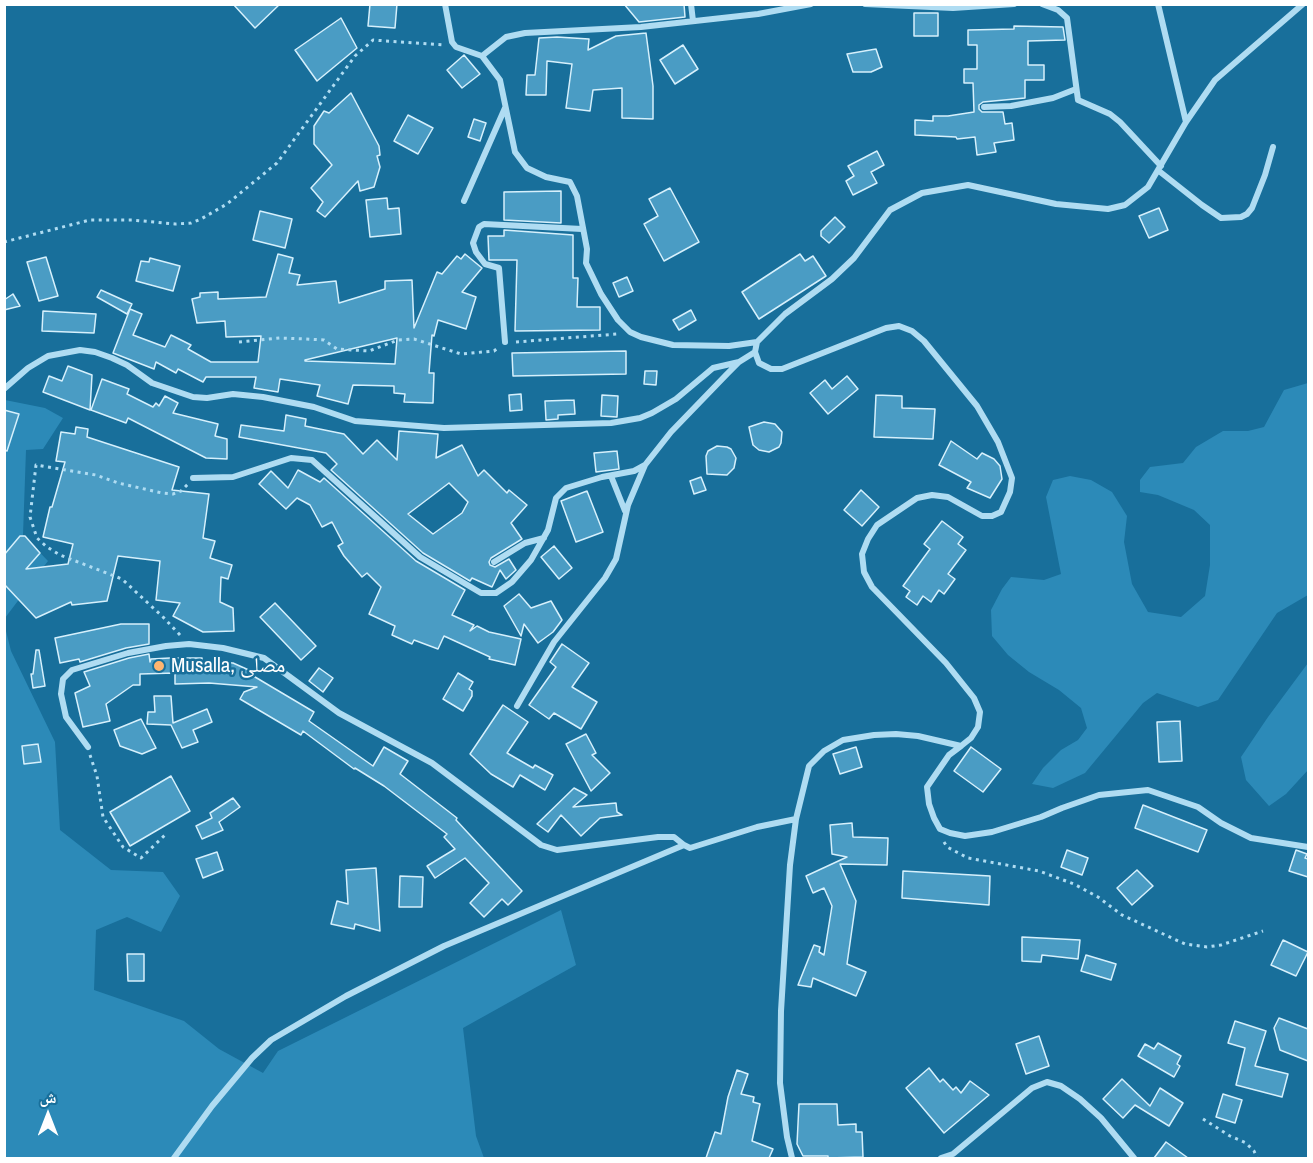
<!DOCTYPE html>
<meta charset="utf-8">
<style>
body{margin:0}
#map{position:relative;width:1313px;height:1163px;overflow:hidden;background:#186f9b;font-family:"Archivo Narrow","Noto Naskh Arabic",sans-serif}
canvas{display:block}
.frame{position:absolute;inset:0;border:6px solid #fff;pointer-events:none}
.north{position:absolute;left:18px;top:1085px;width:60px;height:60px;-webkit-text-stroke:4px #186f9b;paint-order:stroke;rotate:0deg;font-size:16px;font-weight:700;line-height:24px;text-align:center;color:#fff}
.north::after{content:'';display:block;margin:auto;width:21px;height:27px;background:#fff;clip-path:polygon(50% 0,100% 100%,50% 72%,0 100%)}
</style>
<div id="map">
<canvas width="1313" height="1163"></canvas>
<div class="frame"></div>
<div class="north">ش</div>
</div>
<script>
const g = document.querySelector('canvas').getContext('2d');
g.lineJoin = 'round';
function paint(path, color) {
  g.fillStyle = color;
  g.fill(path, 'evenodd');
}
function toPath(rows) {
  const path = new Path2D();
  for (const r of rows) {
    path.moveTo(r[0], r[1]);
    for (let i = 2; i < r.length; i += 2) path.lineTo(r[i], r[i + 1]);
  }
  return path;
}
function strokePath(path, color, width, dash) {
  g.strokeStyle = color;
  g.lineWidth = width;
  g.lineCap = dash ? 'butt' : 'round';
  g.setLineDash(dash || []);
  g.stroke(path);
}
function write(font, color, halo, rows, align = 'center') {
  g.font = font + ' "Archivo Narrow","Noto Naskh Arabic",sans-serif';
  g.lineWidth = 5;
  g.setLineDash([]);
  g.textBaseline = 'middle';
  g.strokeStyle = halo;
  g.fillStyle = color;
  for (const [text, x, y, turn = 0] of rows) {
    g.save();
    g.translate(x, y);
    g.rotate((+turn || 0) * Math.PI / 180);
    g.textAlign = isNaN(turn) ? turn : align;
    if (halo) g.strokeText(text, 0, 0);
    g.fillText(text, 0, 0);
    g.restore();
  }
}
const green = toPath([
 [1308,383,1308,595,1277,613,1218,700,1198,707,1157,693,1143,703,1085,773,1053,788,1032,784,1043,768,1061,750,1078,740,1087,728,1081,708,1059,690,1029,672,1008,655,992,636,991,610,1002,589,1011,577,1044,580,1061,574,1046,497,1053,480,1070,476,1091,480,1112,492,1127,516,1124,542,1132,584,1148,612,1181,617,1205,596,1210,565,1210,525,1194,510,1158,495,1140,492,1140,480,1150,467,1183,463,1196,447,1223,431,1248,431,1264,427,1284,390],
 [5,400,45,408,63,418,43,449,26,450,23,535,48,561,5,618],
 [4,623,11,651,55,742,60,830,111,870,163,872,180,896,161,932,127,917,96,930,94,990,184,1021,219,1049,263,1073,278,1051,561,910,576,965,463,1028,476,1136,484,1158,5,1158],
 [1308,663,1308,770,1286,794,1269,806,1246,780,1241,757,1268,717]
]);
const building = toPath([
 [233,4,280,4,255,28,233,4],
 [370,4,397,4,395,28,368,26,370,4],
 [624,4,684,4,685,17,639,22,624,4],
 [914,13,938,13,938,36,914,36,914,13],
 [341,18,357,48,317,81,295,50,341,18],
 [1014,26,1063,27,1065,40,1028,41,1028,65,1044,65,1044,80,1025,80,1025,98,983,102,979,105,979,109,982,112,1003,112,1005,124,1012,123,1014,140,994,143,996,152,977,155,975,137,957,139,956,137,915,135,915,120,933,121,933,116,948,116,974,112,973,83,964,83,964,69,977,69,977,45,968,45,968,30,1014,29,1014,26],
 [646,33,653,86,653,119,622,118,622,88,593,90,590,111,566,108,572,64,547,61,546,95,526,95,527,75,535,75,539,38,557,37,589,39,588,50,616,36,646,33],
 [683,45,698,69,675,84,660,60,683,45],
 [876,49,882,67,871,72,853,72,847,54,876,49],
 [464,55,480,74,462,88,447,70,464,55],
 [351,93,379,146,380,155,377,156,380,167,374,187,360,191,358,181,325,217,317,211,323,202,311,188,332,165,314,144,314,126,324,111,329,113,351,93],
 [408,115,433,128,418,154,394,141,408,115],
 [474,119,486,123,480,141,468,137,474,119],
 [877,151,884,165,871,172,877,183,853,195,846,181,854,176,848,166,877,151],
 [670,188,699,242,664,261,644,224,658,216,649,199,670,188],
 [561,191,561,223,504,220,504,192,561,191],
 [387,198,388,209,399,208,401,234,370,237,366,200,387,198],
 [1159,208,1168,230,1149,238,1139,216,1159,208],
 [260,211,292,219,285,248,253,240,260,211],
 [835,217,845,227,829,243,821,236,821,231,835,217],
 [504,230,573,235,573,278,578,278,577,307,600,307,600,330,515,331,517,260,489,260,488,236,504,236,504,230],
 [278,254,293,258,289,273,300,275,297,285,336,281,339,303,385,289,385,281,412,280,414,328,437,272,442,274,457,256,461,259,465,254,482,268,462,292,476,297,466,329,438,320,434,336,432,335,429,373,434,373,433,403,404,402,405,394,394,393,394,386,353,385,348,404,317,396,320,385,280,379,278,392,254,388,256,377,206,377,203,382,178,369,176,373,156,362,154,369,113,353,130,309,142,314,133,335,165,347,171,335,191,345,188,349,211,362,258,362,261,336,226,337,225,321,197,323,192,299,200,297,200,293,218,292,218,299,266,297,278,254],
 [397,338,395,364,305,361,305,360,397,338],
 [800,254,805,261,813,256,826,276,759,319,742,292,800,254],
 [46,257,58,296,39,301,27,262,46,257],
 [150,258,180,266,173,291,136,281,141,261,149,262,150,258],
 [627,277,633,291,619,297,613,283,627,277],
 [101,290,132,304,127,314,97,297,101,290],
 [13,294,20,306,4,310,4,300,13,294],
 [691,310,696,320,679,330,673,320,691,310],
 [43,311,96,314,94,333,42,331,43,311],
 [626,351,626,374,513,376,512,353,626,351],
 [68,366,92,375,90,410,43,392,49,376,62,381,68,366],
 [645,371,657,371,656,385,644,384,645,371],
 [847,376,858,389,828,414,810,393,825,380,832,389,847,376],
 [102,379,129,389,127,394,153,407,156,403,159,406,165,396,178,403,173,413,218,424,215,436,227,439,227,459,206,458,128,418,126,423,91,410,102,379],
 [521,394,522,410,510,411,509,395,521,394],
 [602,395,618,396,617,417,601,416,602,395],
 [876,395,902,396,902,408,935,409,933,439,874,437,876,395],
 [574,400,575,414,558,415,558,419,546,420,545,401,574,400],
 [4,410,19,414,7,451,4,450,4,410],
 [286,415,306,419,305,426,344,434,363,454,377,440,397,460,399,431,438,434,436,458,462,445,478,476,484,470,507,493,509,490,527,505,511,523,522,539,491,558,489,562,490,565,495,567,509,559,516,570,506,579,500,570,492,587,472,578,470,581,423,553,331,470,337,464,326,453,239,437,241,425,284,431,286,415],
 [449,483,468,502,462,513,433,534,408,514,449,483],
 [764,422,775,424,782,432,781,443,779,447,769,452,759,450,753,445,749,427,764,422],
 [76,427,88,429,87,437,179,467,172,490,209,494,203,538,215,541,210,558,232,565,228,579,221,577,220,602,233,608,234,631,203,632,173,616,180,603,156,600,160,561,118,556,107,601,72,605,71,602,36,618,4,584,4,555,20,536,25,536,40,553,26,569,68,564,73,544,43,537,50,507,52,507,65,462,56,461,61,432,75,434,76,427],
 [951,441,977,459,982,453,994,459,1000,466,1002,479,990,498,967,488,971,482,939,465,951,441],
 [717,446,727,447,731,449,736,458,734,468,727,475,707,474,706,456,708,451,717,446],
 [617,451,619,469,596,472,594,453,617,451],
 [298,470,320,482,324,478,416,561,465,590,452,615,474,625,470,631,477,626,489,632,521,639,515,665,489,659,490,657,444,636,438,649,414,640,412,644,392,635,395,626,369,614,381,587,367,573,362,577,344,556,338,546,343,543,332,522,322,527,310,505,297,498,286,509,259,484,271,471,288,488,298,470],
 [701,477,706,490,694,494,690,481,701,477],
 [861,490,879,507,862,526,844,510,861,490],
 [587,491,603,532,576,542,561,501,587,491],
 [942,521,963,537,958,544,966,550,948,574,955,579,944,594,939,590,931,602,923,596,917,605,906,597,910,591,903,586,930,549,924,544,942,521],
 [554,546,572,568,559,579,541,557,554,546],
 [519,594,531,608,551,601,562,620,553,632,538,643,524,624,521,636,504,606,519,594],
 [275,603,316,646,301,660,260,617,275,603],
 [121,624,149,624,149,644,126,648,80,662,79,659,60,663,55,638,121,624],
 [562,644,589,663,572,687,597,702,581,729,554,713,549,719,529,705,556,667,550,662,562,644],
 [36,650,39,650,45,686,33,688,31,674,33,674,36,650],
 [149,654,150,662,151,659,170,658,202,658,202,662,233,663,251,671,250,674,314,712,309,721,373,766,384,747,408,761,400,774,457,818,456,820,522,891,508,905,502,899,484,917,470,903,489,883,465,858,435,878,427,866,455,849,444,837,447,834,384,786,355,768,354,769,303,731,301,735,240,699,244,692,257,687,209,683,175,684,175,673,140,674,140,685,133,685,106,704,110,721,83,727,75,693,90,686,84,672,129,658,149,654],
 [319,668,333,678,323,692,309,681,319,668],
 [458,673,473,682,469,689,472,691,472,696,463,711,443,699,458,673],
 [154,696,171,696,173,723,207,709,212,722,193,730,198,742,182,748,171,725,147,724,148,712,155,712,154,696],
 [503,705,528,722,507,753,533,768,535,765,553,775,545,790,520,775,513,787,491,774,470,754,503,705],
 [141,719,156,748,142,754,120,746,114,730,141,719],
 [1180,721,1182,761,1159,762,1157,722,1180,721],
 [586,734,596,753,592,755,610,773,591,791,566,744,586,734],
 [38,744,41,762,24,764,22,746,38,744],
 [856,747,862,767,840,774,833,754,856,747],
 [971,747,1001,769,983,792,954,771,971,747],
 [171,776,190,811,130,846,110,812,171,776],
 [574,788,587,795,573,807,616,803,617,812,622,815,600,818,581,836,561,815,548,832,537,824,574,788],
 [233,798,240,807,219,822,223,830,202,839,196,826,212,818,210,813,233,798],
 [1143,805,1207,830,1198,852,1135,828,1143,805],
 [852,823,853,837,888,838,887,865,840,864,856,901,847,964,866,972,856,996,813,978,811,987,798,985,814,945,820,947,819,952,824,955,832,906,824,888,813,893,806,876,847,857,832,854,830,825,852,823],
 [1067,850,1088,858,1082,875,1061,867,1067,850],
 [1296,850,1307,854,1305,858,1308,859,1308,877,1289,871,1296,850],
 [217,852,223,870,203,878,196,859,217,852],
 [376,868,380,931,355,924,354,929,331,924,337,901,348,904,346,870,376,868],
 [1137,870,1153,886,1132,905,1117,888,1137,870],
 [903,871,990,876,989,905,902,898,903,871],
 [400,876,423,877,422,907,399,907,400,876],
 [1022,937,1080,940,1078,959,1042,955,1041,962,1022,961,1022,937],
 [1283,940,1308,952,1296,976,1271,965,1283,940],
 [127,954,144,954,144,981,128,981,127,954],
 [1086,955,1116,964,1111,980,1081,971,1086,955],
 [1279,1018,1308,1029,1308,1061,1280,1050,1274,1028,1279,1018],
 [1235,1021,1266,1031,1255,1066,1288,1074,1282,1097,1236,1085,1245,1048,1228,1043,1235,1021],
 [1039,1036,1049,1066,1026,1074,1016,1044,1039,1036],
 [1158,1043,1181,1056,1177,1064,1180,1066,1174,1077,1138,1056,1145,1044,1154,1049,1158,1043],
 [929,1068,940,1082,943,1079,953,1090,956,1087,961,1093,970,1081,989,1095,944,1133,906,1088,929,1068],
 [737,1070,748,1074,741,1094,754,1097,753,1102,760,1104,752,1141,773,1149,769,1158,706,1158,715,1132,721,1134,728,1097,737,1070],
 [1122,1079,1150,1106,1160,1088,1183,1103,1169,1126,1135,1105,1123,1118,1103,1099,1122,1079],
 [1223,1094,1242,1100,1235,1123,1216,1117,1223,1094],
 [799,1104,837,1104,838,1125,856,1124,856,1132,862,1132,863,1157,828,1158,828,1156,803,1156,797,1144,799,1104],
 [1166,1142,1188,1158,1154,1158,1166,1142]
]);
const path = toPath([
 [4,242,90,220,132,220,175,224,191,223,201,219,227,204,277,163,355,56,373,40,444,45],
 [239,342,280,338,306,339,324,340,337,349,369,351,398,340,414,339,461,354,494,351,499,347],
 [516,342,617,334],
 [180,635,163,617,122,579,60,555,47,547,37,538,30,517,36,465,96,475,118,483,162,493,173,494,181,491,188,484],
 [90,755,97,776,103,817,123,847,141,858,165,835],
 [944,842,947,847,968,858,1039,871,1074,884,1098,897,1122,915,1185,944,1207,947,1221,945,1263,931],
 [1203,1119,1230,1136,1246,1143,1254,1151,1257,1158]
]);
const street = toPath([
 [445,4,452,42,456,47,482,56,500,80,515,152,527,168,546,177,570,182,577,196,587,249,586,263,601,294,618,320,630,332,641,337,673,345,729,346,757,342],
 [691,4,693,21],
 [865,4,953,8,1014,4],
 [1042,4,1058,10,1067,18,1078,100,1110,114,1120,122,1161,166],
 [1158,4,1186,122],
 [482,56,506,37,525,33,641,27,758,14,811,4],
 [984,107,1011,106,1053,98,1076,89],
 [1159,171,1202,205,1221,218,1241,217,1247,214,1252,208,1265,175,1273,147],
 [464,201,505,108],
 [505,342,499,268,485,264,476,252,473,243,479,227,484,224,582,229],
 [4,389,28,368,48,356,80,350,95,352,112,358,127,365,152,383,193,397,207,398,233,394,263,397,314,407,355,421,444,428,611,423,640,418,652,413,676,399,713,368,739,362],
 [611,476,625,511],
 [193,478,233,477,291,458,312,460,420,557,481,593,496,593,512,582,531,560,548,530,556,498,566,488,602,477,634,471,645,465,671,432,727,374,739,362,755,352],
 [494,562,525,543,544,538],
 [517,706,554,642,605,578,616,559,628,505,645,465],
 [961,746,949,755,927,787,929,804,934,818,940,829,950,833,965,836,992,832,1041,817,1062,808,1099,795,1148,790,1198,807,1221,823,1251,838,1308,847],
 [88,747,66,717,61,694,63,679,72,670,128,653,166,646,189,644,223,648,264,658,339,713,432,763,541,845,557,850,658,837,674,837,684,845],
 [174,1158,212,1106,252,1058,271,1040,346,996,444,946,684,845,690,848,757,827,796,819,809,766,824,751,843,740,874,735,896,734,918,736,961,746,971,738,978,727,980,712,974,698,946,663,872,587,864,572,862,554,868,539,877,525,917,498,932,495,948,497,982,516,992,516,1001,512,1010,492,1012,478,998,442,977,406,924,341,912,331,899,326,886,328,782,369,771,369,759,363,755,352,757,342,785,314,832,279,854,258,890,210,922,193,968,185,1056,204,1108,209,1125,205,1148,187,1186,122,1215,80,1303,4],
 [792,1158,787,1137,780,1083,781,1011,790,865,796,819],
 [941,1158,953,1154,1032,1088,1047,1082,1061,1086,1080,1099,1101,1118,1134,1158]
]);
const markers = [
 [159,666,6,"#ffb570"]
];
const poiNames = [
 ["Musalla, مصلى",171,666]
];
paint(green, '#2c8ab8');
paint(building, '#4a9cc4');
strokePath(building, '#d6f0fc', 1.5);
strokePath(path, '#afdcf2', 3, [3, 4.5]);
strokePath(street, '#afdcf2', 6);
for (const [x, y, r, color] of markers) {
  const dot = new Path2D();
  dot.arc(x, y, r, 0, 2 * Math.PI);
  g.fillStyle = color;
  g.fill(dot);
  strokePath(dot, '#186f9b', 2);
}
write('21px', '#fff', '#186f9b', poiNames, 'left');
</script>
